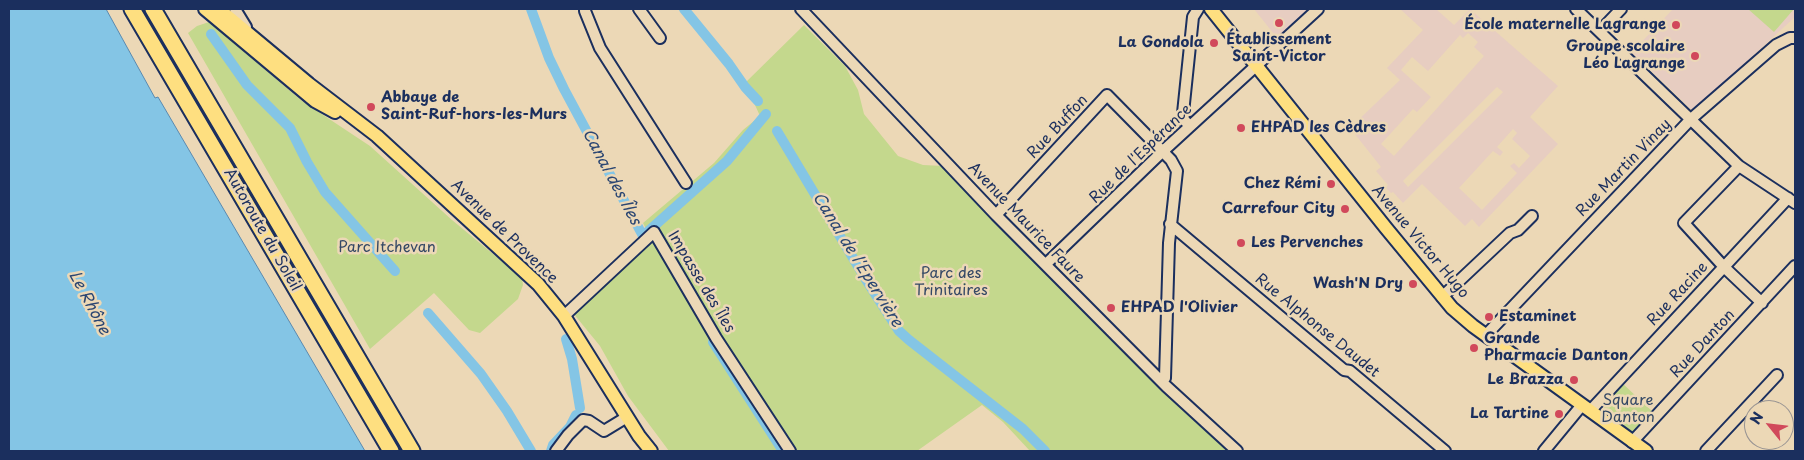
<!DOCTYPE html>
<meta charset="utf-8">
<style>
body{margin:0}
#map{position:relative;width:1804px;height:460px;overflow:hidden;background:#ecd8b6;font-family:"Playpen Sans",sans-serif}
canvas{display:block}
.frame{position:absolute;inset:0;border:10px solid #1b2f5e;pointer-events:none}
.north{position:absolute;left:1744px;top:400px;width:50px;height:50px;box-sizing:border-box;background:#ecd8b6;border:1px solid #989493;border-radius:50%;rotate:299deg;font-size:14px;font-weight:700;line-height:20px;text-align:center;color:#1b2f5e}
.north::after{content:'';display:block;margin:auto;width:18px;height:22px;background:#d1495b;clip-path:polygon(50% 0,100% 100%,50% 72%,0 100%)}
</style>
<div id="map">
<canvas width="1804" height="460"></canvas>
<div class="frame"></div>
<div class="north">N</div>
</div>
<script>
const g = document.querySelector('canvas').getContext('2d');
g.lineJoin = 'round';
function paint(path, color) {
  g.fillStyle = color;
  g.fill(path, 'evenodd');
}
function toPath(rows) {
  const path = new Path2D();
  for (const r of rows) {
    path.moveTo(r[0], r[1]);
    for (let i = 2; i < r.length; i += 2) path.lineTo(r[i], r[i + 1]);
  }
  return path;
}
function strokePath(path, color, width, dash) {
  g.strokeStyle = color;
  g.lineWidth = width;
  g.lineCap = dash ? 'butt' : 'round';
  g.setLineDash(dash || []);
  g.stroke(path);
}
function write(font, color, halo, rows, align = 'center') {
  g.font = font + ' "Playpen Sans",sans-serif';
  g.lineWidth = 5;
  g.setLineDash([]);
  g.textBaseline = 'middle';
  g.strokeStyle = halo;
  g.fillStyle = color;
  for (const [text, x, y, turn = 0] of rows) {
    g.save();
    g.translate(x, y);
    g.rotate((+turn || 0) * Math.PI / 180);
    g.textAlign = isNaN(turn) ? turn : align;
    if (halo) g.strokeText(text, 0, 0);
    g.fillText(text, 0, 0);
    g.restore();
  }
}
const built = toPath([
 [1254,9,1308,9,1277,38],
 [1400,9,1436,9,1454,25,1470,9,1558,86,1530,117,1558,144,1479,227,1472,219,1465,226,1422,184,1403,203,1393,192,1391,193,1386,188,1388,185,1376,171,1381,167,1350,128,1400,80,1387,68,1423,30],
 [1468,33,1478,42,1474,47,1484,56,1394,156,1381,144,1413,109,1417,112,1431,97,1401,70,1412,57,1428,71,1460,35,1463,38],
 [1497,87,1503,92,1408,187,1403,181],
 [1513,129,1517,133,1512,139,1530,156,1519,168,1514,163,1510,166,1517,173,1482,210,1459,188,1493,151,1500,156,1503,152,1497,147],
 [1673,9,1795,9,1795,17,1693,111,1632,52]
]);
const green = toPath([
 [1748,9,1794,9,1774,32],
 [209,22,302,101,370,146,452,220,522,278,523,285,518,299,480,333,469,330,434,293,370,349,188,33,197,26],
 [804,25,845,66,858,90,864,114,898,156,923,165,943,166,1167,396,1227,451,1030,451,1003,422,982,405,917,451,669,451,628,396,600,346,573,313,653,242,643,223,714,163,743,130,760,116,745,83],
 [1621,382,1654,413,1634,433,1604,412,1605,403]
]);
const water = toPath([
 [9,9,106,9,155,98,158,97,365,451,9,451,9,9]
]);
const canal = toPath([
 [531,9,549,58,564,89,643,236],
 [684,9,729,64,745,87,758,101],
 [211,34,247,85,290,128,307,162,325,192,395,271],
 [777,131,865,278,899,331,909,340,1023,429,1045,451],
 [644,235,727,161,766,114],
 [428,313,481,374,507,411,531,451],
 [566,339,572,359,580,408],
 [713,342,783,451],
 [551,451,553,445,570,427,576,415]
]);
const minor = toPath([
 [235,9,246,27],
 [585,9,585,11,600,48,686,183],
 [639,9,660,38],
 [801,9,996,215,1166,386,1237,451],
 [1576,9,1739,166,1795,203],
 [1600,31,1621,9],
 [1190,126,1184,120,1183,113,1193,17,1198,9],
 [1739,166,1684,223,1724,267,1762,303],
 [996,215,1107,95,1171,160,1177,171,1169,243,1165,378,1162,382],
 [1170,224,1344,370,1350,371,1445,451],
 [1046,264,1162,152,1318,9],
 [1442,297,1510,233,1518,230,1532,216],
 [564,316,654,232,716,338,790,451],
 [1486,335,1691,119,1776,45,1790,38,1795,38],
 [1590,411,1788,198],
 [1632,442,1795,266],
 [556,451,568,435,583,420,589,421,604,431,627,417],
 [1544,451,1582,405],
 [1706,451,1777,375]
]);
const major = toPath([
 [205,9,315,101,335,112],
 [219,9,309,84,377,136,538,284,564,316,639,436,651,451],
 [1211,9,1386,228,1452,308,1473,326,1646,451]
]);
const highway = toPath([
 [132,9,391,451],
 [153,9,412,451]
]);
const markers = [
 [1279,23,5,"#d1495b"],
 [1676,25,5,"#d1495b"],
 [1214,43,5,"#d1495b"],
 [1695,56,5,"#d1495b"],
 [371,107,5,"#d1495b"],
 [1241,128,5,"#d1495b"],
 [1331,184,5,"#d1495b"],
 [1345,209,5,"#d1495b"],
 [1241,243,5,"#d1495b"],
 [1413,284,5,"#d1495b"],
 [1111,308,5,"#d1495b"],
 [1489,317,5,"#d1495b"],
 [1474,348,5,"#d1495b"],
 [1574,380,5,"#d1495b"],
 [1559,414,5,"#d1495b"]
];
const poiNames = [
 ["École maternelle Lagrange",1666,25],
 ["Établissement",1279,40,"center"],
 ["Saint-Victor",1279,57,"center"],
 ["La Gondola",1204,43],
 ["Groupe scolaire",1685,47],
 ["Léo Lagrange",1685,64],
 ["Abbaye de",381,98,"left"],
 ["Saint-Ruf-hors-les-Murs",381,115,"left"],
 ["EHPAD les Cèdres",1251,128,"left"],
 ["Chez Rémi",1321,184],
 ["Carrefour City",1335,209],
 ["Les Pervenches",1251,243,"left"],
 ["Wash'N Dry",1403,284],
 ["EHPAD l'Olivier",1121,308,"left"],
 ["Estaminet",1499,317,"left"],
 ["Grande",1484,339,"left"],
 ["Pharmacie Danton",1484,356,"left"],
 ["Le Brazza",1564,380],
 ["La Tartine",1549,414]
];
const streetNames = [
 ["Rue Buffon",1058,127,-47],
 ["Rue de l'Espérance",1141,154,-44],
 ["Rue Martin Vinay",1624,168,-46],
 ["Avenue Maurice Faure",1026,223,46],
 ["Autoroute du Soleil",262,230,60],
 ["Avenue de Provence",504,232,44],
 ["Avenue Victor Hugo",1420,242,50],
 ["Impasse des Îles",701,282,59],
 ["Rue Racine",1678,294,-47],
 ["Rue Alphonse Daudet",1317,326,39],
 ["Rue Danton",1703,344,-47]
];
const parkNames = [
 ["Parc Itchevan",387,248],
 ["Parc des",951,274],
 ["Trinitaires",951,291],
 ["Square",1628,401],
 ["Danton",1628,418]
];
const waterNames = [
 ["Canal des Îles",611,177,62],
 ["Canal de l'Epervière",857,260,58],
 ["Le Rhône",89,303,62]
];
paint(built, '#e7cdc1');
paint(green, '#c4d88d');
paint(water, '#84c5e5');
strokePath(water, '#5a89af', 1);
strokePath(canal, '#84c5e5', 10);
strokePath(minor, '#1b2f5e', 14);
strokePath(major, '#1b2f5e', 16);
strokePath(highway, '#1b2f5e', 19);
strokePath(minor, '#ecd8b6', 10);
strokePath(major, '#fedf80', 12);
strokePath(highway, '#fedf80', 15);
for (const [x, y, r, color] of markers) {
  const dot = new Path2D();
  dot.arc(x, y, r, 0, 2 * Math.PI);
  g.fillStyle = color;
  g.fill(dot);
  strokePath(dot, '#ecd8b6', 2);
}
write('bold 15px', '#1b2f5e', '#ecd8b6', poiNames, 'right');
write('15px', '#1b2f5e', '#ecd8b6', streetNames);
write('15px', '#344865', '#ecd8b6', parkNames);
write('italic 16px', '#2b4672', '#ecd8b6', waterNames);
</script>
